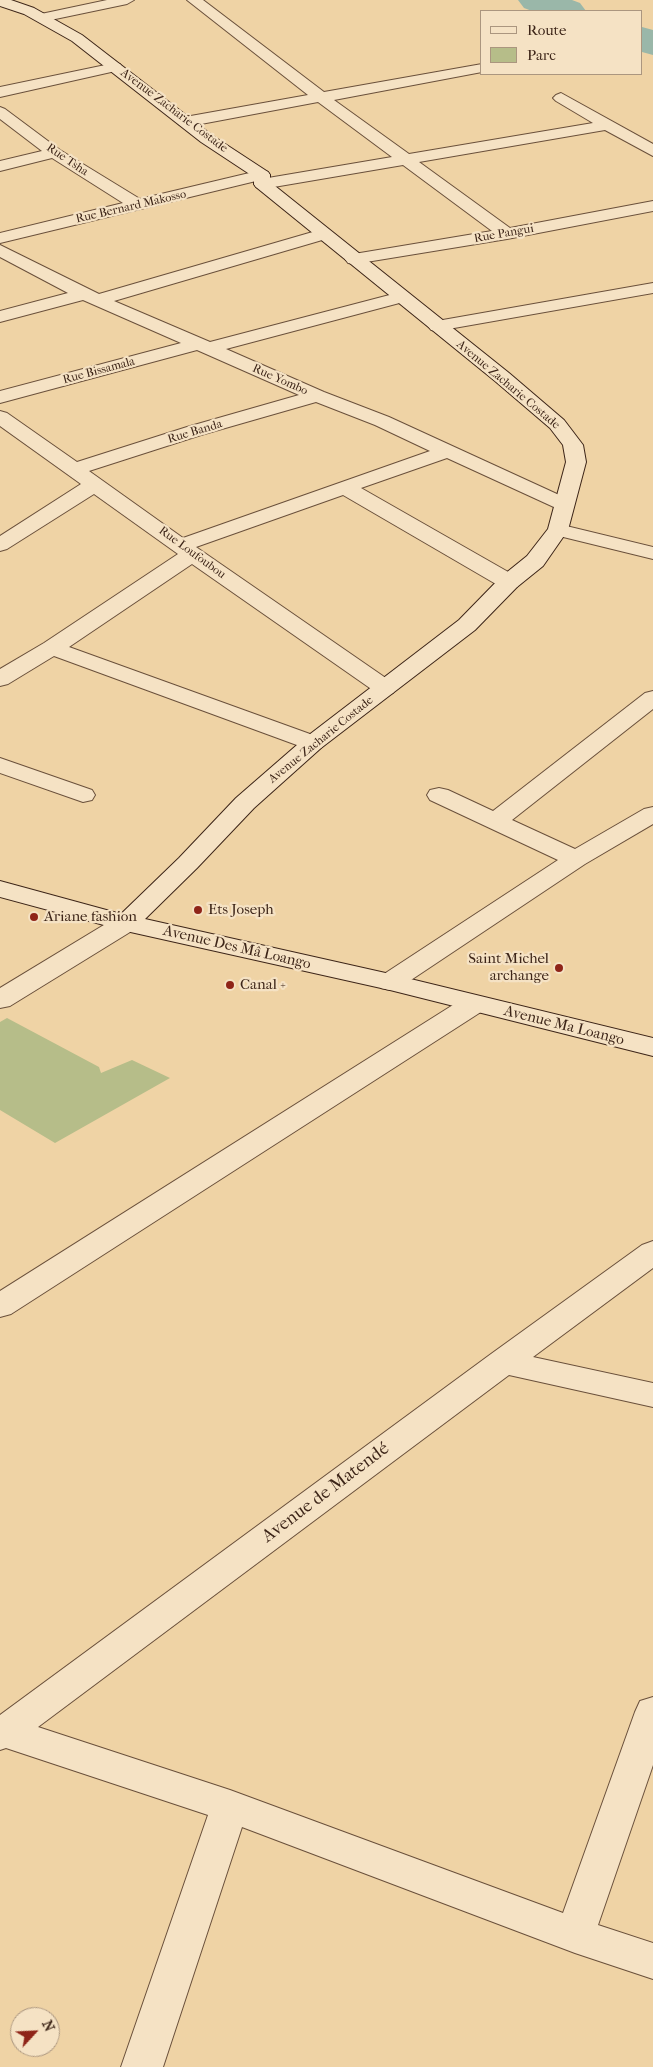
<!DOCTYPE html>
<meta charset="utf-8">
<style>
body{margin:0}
#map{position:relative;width:653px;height:2067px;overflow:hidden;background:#efd3a5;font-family:"IM FELL French Canon",serif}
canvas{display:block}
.legend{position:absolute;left:480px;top:10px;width:162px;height:65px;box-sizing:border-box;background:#f5e2c4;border:1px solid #ab967f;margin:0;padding:6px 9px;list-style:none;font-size:15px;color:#3d2518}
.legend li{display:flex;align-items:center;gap:10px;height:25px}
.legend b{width:25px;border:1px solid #ab967f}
.north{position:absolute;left:10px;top:2007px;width:50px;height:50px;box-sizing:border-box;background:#f5e2c4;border:1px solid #ab967f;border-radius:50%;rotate:65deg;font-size:14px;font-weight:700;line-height:20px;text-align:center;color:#3d2518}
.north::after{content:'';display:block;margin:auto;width:18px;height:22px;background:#8f2418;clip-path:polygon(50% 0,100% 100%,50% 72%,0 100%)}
</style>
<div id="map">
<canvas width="653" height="2067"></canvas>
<ul class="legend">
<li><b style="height:6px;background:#f5e2c4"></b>Route</li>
<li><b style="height:14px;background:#b6bd89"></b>Parc</li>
</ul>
<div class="north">N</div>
</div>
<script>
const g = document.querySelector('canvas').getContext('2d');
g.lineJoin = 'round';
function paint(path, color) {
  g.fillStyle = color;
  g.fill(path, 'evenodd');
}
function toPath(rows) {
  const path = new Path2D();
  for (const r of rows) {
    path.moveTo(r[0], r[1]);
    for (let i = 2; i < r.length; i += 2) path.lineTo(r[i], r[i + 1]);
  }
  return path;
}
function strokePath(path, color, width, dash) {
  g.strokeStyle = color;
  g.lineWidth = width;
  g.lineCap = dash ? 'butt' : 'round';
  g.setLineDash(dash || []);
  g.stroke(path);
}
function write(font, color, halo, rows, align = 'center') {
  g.font = font + ' "IM FELL French Canon",serif';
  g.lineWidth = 4.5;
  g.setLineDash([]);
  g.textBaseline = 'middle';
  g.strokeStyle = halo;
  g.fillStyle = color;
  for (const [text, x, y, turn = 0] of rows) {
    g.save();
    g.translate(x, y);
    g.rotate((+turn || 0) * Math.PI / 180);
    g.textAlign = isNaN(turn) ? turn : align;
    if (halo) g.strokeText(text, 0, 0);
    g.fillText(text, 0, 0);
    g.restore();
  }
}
const green = toPath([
 [7,1018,99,1067,101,1073,132,1060,170,1078,55,1143,0,1110,0,1022]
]);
const river = toPath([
 [518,0,572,0,580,3,586,11,532,11,524,8,518,0],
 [642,27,653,30,653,55,642,52,642,27]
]);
const street = toPath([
 [107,0,134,0,127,4,41,22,34,18,41,14,107,0],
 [187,0,203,0,324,92,482,64,482,72,334,100,409,154,593,123,556,101,553,98,556,95,561,93,653,144,653,156,605,130,419,162,510,228,653,201,653,211,507,239,354,264,348,263,345,259,348,255,492,231,403,165,262,189,256,187,254,184,256,181,0,243,0,233,123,203,52,158,0,171,0,161,42,151,0,119,0,107,5,109,60,150,140,199,262,170,268,172,270,175,268,178,392,157,318,102,185,127,180,125,177,122,180,119,185,117,308,95,187,0],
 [115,63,120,64,122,67,120,70,0,97,0,87,115,63],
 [323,229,329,230,331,234,329,238,114,301,210,342,401,292,407,293,410,297,407,301,226,349,324,392,389,417,570,500,573,504,570,508,563,510,556,508,447,458,361,488,517,577,520,582,517,587,509,588,501,587,343,495,196,547,393,683,396,688,393,693,385,695,377,693,192,564,69,647,321,738,325,743,321,748,313,750,305,748,54,656,8,684,0,686,0,669,44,643,178,554,94,494,7,549,0,551,0,536,81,484,0,426,0,411,7,413,77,462,187,427,299,395,197,350,0,403,0,391,181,343,83,300,0,322,0,311,68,293,0,257,0,245,99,294,323,229],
 [316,402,375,425,430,451,183,538,89,471,201,435,316,402],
 [653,283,653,293,437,331,431,330,428,326,431,322,437,321,653,283],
 [558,524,653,547,653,559,551,534,548,530,551,526,558,524],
 [653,691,653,709,512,820,575,849,644,809,653,807,653,824,585,864,399,988,390,990,381,988,377,982,381,976,558,860,430,800,427,795,430,790,439,788,448,790,493,811,645,693,653,691],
 [0,758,92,790,95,795,92,800,83,802,0,773,0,758],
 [126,915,135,917,139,923,135,929,10,1006,0,1008,0,988,117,917,126,915],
 [474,996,484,998,488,1004,484,1010,11,1314,0,1317,0,1291,464,998,474,996],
 [653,1241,653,1268,533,1357,653,1383,653,1407,509,1375,38,1727,230,1790,563,1913,635,1712,640,1701,653,1697,653,1765,598,1925,653,1943,653,1979,575,1953,242,1827,163,2067,121,2067,208,1815,6,1748,0,1750,0,1715,491,1354,642,1245,653,1241]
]);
const secondary = toPath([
 [0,0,11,0,34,8,82,35,213,136,268,172,270,175,270,182,509,373,564,420,583,445,586,462,568,530,543,566,517,587,475,630,321,748,254,808,197,868,145,919,390,974,653,1038,653,1056,390,990,126,931,0,897,0,881,121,914,179,858,236,798,305,738,459,620,501,577,527,556,548,529,566,462,563,445,550,428,495,381,256,187,254,184,254,177,201,142,72,41,24,14,0,6,0,0]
]);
const markers = [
 [198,910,5,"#8f2418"],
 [34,917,5,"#8f2418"],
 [559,968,5,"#8f2418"],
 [230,985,5,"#8f2418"]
];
const farStreetnames = [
 ["Avenue Zacharie Costade",174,111,37],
 ["Rue Tsha",67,160,34],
 ["Rue Bernard Makosso",131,207,-13],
 ["Rue Pangui",504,234,-10],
 ["Rue Bissamala",99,371,-15],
 ["Rue Yombo",280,380,24],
 ["Avenue Zacharie Costade",508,385,40],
 ["Rue Banda",195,432,-17],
 ["Rue Loufoubou",192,553,36],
 ["Avenue Zacharie Costade",321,740,-39]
];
const poiNames = [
 ["Ets Joseph",208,910],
 ["Ariane fashion",44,917],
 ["Saint Michel",549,959,"right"],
 ["archange",549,976,"right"],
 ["Canal +",240,985]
];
const streetNames = [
 ["Avenue Des Mâ Loango",237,948,13],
 ["Avenue Ma Loango",564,1026,14]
];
const nearStreetnames = [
 ["Avenue de Matendé",326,1493,-37]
];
paint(green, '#b6bd89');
paint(river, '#9ab7a9');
strokePath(street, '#6a503b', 2);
strokePath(secondary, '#3d2518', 2);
paint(street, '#f5e2c4');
paint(secondary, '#f5e2c4');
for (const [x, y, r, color] of markers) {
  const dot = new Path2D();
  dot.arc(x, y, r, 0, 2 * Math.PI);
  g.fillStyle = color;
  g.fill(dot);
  strokePath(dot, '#f5e2c4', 2);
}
write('12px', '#3d2518', '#f5e2c4', farStreetnames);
write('15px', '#3d2518', '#f5e2c4', poiNames, 'left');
write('15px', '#3d2518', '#f5e2c4', streetNames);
write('18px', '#3d2518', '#f5e2c4', nearStreetnames);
</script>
